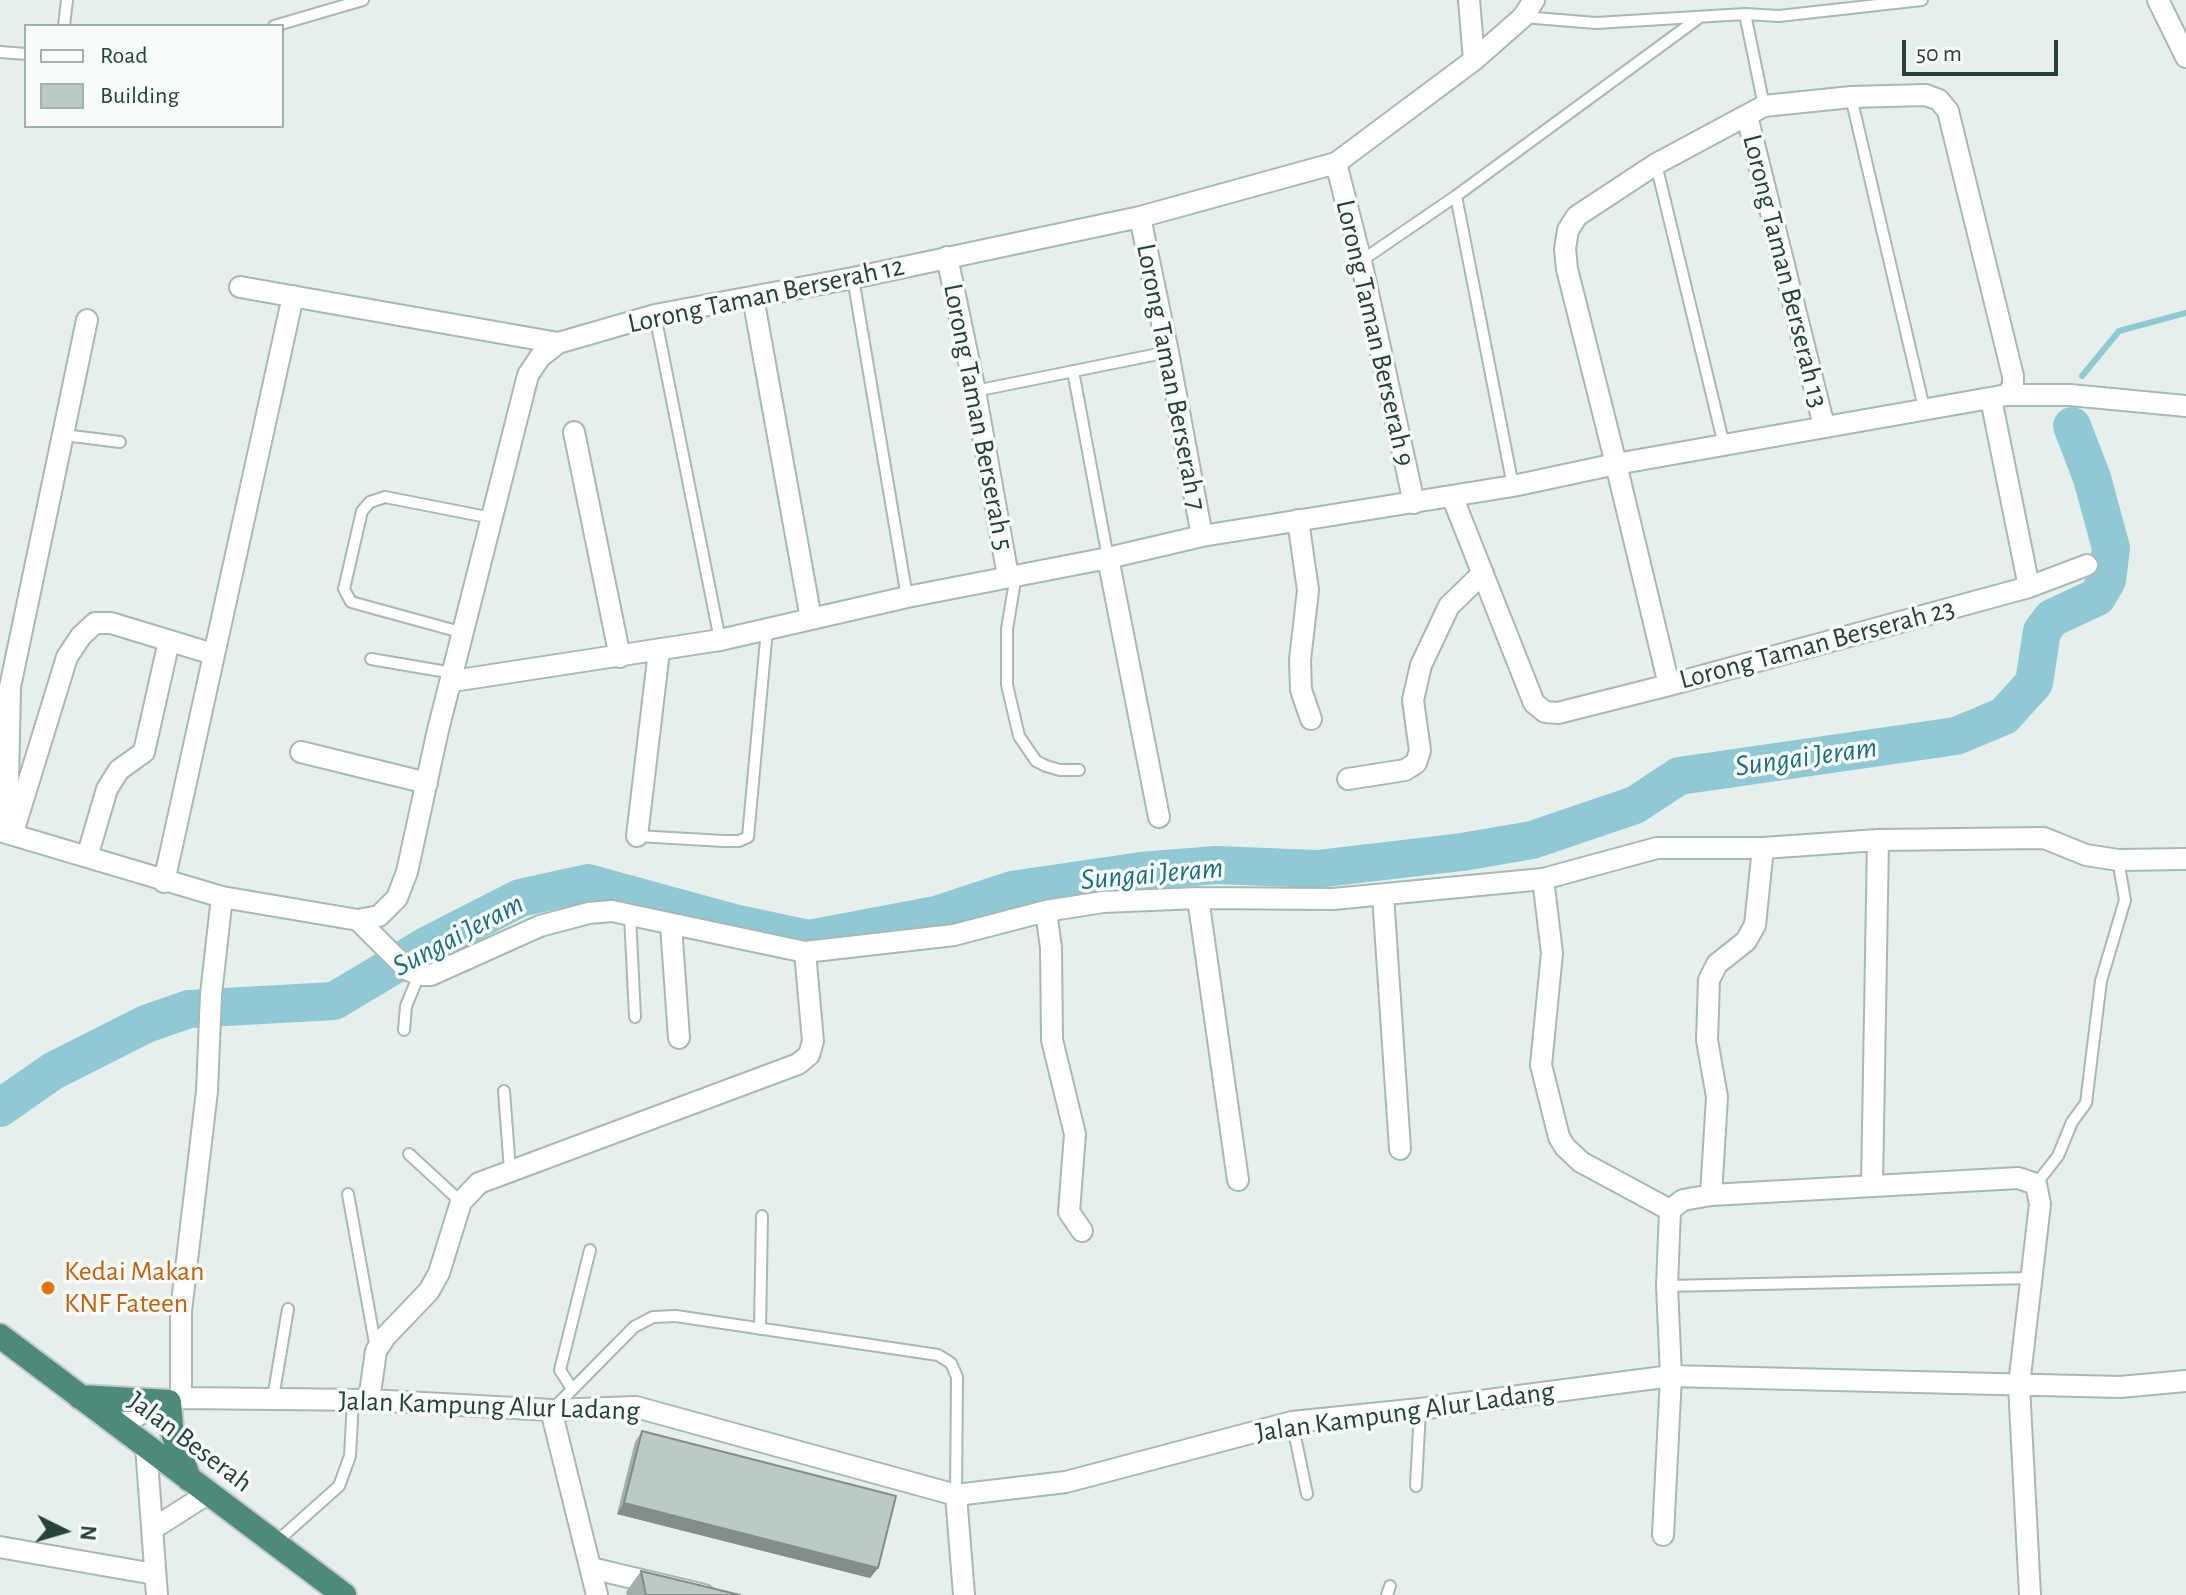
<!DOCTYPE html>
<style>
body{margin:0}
#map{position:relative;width:2186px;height:1595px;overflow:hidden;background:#e6efeb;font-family:"Alegreya Sans",sans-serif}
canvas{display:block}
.legend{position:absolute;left:24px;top:24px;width:260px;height:104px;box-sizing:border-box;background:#f7fbf9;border:2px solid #a3b1ad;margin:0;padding:10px 14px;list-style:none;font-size:24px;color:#24423a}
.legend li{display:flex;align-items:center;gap:16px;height:40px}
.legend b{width:40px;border:2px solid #a3b1ad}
.north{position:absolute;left:24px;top:1491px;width:80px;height:80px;-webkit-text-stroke:6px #f7fbf9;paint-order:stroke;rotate:95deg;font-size:22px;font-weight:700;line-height:32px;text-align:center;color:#24423a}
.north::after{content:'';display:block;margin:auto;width:28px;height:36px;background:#24423a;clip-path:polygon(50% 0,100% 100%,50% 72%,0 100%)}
.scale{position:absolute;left:1902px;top:40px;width:156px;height:36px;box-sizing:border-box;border:4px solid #24423a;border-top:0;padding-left:10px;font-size:24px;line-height:28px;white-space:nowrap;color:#24423a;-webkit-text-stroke:6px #f7fbf9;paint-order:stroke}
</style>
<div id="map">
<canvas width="2186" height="1595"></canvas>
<ul class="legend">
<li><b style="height:10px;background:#fff"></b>Road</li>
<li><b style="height:22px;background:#bbcac4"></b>Building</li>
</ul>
<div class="north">N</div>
<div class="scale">50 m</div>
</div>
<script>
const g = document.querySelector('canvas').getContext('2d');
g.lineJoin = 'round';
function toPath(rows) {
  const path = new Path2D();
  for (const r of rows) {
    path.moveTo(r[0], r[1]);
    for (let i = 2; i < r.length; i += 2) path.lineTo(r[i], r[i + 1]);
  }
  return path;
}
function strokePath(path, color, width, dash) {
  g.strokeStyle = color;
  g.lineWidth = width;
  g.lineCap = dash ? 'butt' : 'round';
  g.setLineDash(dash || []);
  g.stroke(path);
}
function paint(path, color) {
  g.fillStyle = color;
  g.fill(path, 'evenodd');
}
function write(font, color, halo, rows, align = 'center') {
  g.font = font + ' "Alegreya Sans",sans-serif';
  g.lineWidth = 7;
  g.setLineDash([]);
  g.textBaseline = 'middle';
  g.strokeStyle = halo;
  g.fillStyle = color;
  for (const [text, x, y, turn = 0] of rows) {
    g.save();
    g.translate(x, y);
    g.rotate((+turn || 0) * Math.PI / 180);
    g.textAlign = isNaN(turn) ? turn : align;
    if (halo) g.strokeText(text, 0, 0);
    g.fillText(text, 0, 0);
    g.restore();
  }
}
const stream = toPath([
 [2082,376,2119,331,2186,313]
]);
const river = toPath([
 [0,1108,53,1071,146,1024,189,1009,334,1001,426,946,520,898,588,883,734,923,809,939,936,915,1012,890,1141,871,1216,865,1317,869,1462,852,1532,840,1635,805,1679,776,1956,736,2004,716,2034,683,2042,631,2052,618,2097,597,2107,580,2111,548,2092,478,2072,426]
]);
const service = toPath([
 [1745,14,1764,106],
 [1523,17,1596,23,1745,14,1779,16,1922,0],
 [64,26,67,0],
 [274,26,363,0],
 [0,52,26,54],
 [1851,97,1924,408],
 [1656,164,1724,445],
 [1456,196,1513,486],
 [1361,261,1456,196,1700,17],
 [853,278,907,597],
 [655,315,720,640],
 [1073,371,1108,558],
 [975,391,1168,352],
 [64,435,120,442],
 [1016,575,1007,629,1007,685,1019,736,1036,761,1046,766,1060,770,1079,770],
 [464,633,351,602,344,589,362,511,370,502,385,497,492,518],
 [371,659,453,673],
 [637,836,724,841,739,841,748,837,767,629],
 [630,915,635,1017],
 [404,1030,406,1006,419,975],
 [504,1091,510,1170],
 [409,1154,461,1202],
 [2036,1184,2058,1156,2072,1122,2086,1103,2101,981,2125,900,2118,860],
 [348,1194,376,1349],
 [1667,1286,2032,1278],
 [760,1329,762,1216],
 [572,1389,560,1370,590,1250],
 [273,1398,288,1309],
 [552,1410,634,1327,653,1317,676,1316,938,1355,951,1363,957,1377,956,1495],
 [1292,1422,1307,1494],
 [1416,1486,1420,1409],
 [275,1543,339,1486,350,1456,353,1400],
 [1387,1595,1390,1586]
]);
const minor = toPath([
 [1469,0,1474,60],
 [2158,0,2186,57],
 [1747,116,1824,426],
 [1336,163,1361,261,1414,503],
 [1140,217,1168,352,1202,536],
 [947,257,975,391,1008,576],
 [240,287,558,343],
 [753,297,811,619],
 [2007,395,2070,395,2186,406],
 [1991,399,2029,587],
 [574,432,620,657],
 [1452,496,1534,703,1545,712,1558,713,1669,685,2029,587,2087,565],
 [1298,520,1308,590,1300,660,1301,690,1311,719],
 [1108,558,1159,817],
 [453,681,720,640,907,597,1108,558,1202,536,1513,486,1616,464,2007,395,2013,386,2013,376,1948,111,1939,100,1926,95,1851,97,1764,106,1656,164,1577,216,1568,230,1565,249,1567,269,1616,464,1669,685],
 [301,752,427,783],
 [1348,779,1405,770,1416,763,1420,751,1413,700,1421,665,1449,606,1483,573],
 [14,829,67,657,81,636,95,623,111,623,213,654],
 [0,831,222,897,358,920,408,970,419,975,431,975,540,926,589,913,612,911,805,952,954,935,1046,911,1103,902,1198,898,1333,899,1543,879,1657,848,1763,848,1878,840,2044,838,2086,855,2118,860,2186,859],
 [7,833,10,687,87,320],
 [637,836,659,651],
 [87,857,107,789,119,770,144,752,169,641],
 [1543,879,1552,953,1541,1065,1559,1137,1565,1147,1581,1162,1670,1210],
 [164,882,293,296],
 [1383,895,1400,1149],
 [1198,898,1238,1180],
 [1046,911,1051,948,1052,1040,1075,1134,1069,1212,1082,1231],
 [358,920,379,916,397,898,407,872,438,730,528,375,540,357,558,343,655,315,853,278,1140,217,1336,163,1474,60,1523,17,1534,0],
 [671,925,679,1038],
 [1872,1186,1878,840],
 [1711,1195,1717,1097,1707,1040,1709,980,1717,964,1746,941,1755,925,1763,848],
 [181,1398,181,1311,207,1091,211,994,222,897],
 [369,1400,376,1351,385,1337,429,1291,439,1273,461,1202,479,1183,798,1064,809,1055,813,1041,805,952],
 [551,1410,597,1595],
 [120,1426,154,1406,181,1398,369,1400,551,1410,636,1407,956,1495,1066,1482,1292,1422,1420,1409,1671,1376,2120,1387,2186,1381],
 [146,1446,157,1595],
 [956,1495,964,1595],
 [154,1528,209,1493],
 [1663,1535,1671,1376,1667,1286,1670,1210,1683,1200,1711,1195,2018,1178,2036,1184,2040,1204,2019,1385,2030,1595],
 [0,1547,154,1574],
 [591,1568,704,1595]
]);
const trunk = toPath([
 [0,1336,344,1595],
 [80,1397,169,1402,171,1427,189,1479]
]);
const wall = toPath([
 [642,1431,878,1568,870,1578,617,1514,635,1442],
 [641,1571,740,1595,627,1595,626,1592]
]);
const shadedWall = toPath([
 [624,1503,878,1568,870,1578,617,1514]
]);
const building = toPath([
 [642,1431,896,1496,878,1568,624,1503,642,1431],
 [641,1571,740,1595,646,1595,641,1571]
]);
const markers = [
 [48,1288,8,"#e8710a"]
];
const streetNames = [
 ["Lorong Taman Berserah 13",1785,271,76],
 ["Lorong Taman Berserah 12",766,295,-12],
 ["Lorong Taman Berserah 9",1375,333,77],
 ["Lorong Taman Berserah 7",1171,377,79],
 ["Lorong Taman Berserah 5",978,417,79],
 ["Lorong Taman Berserah 23",1817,644,-15],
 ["Jalan Kampung Alur Ladang",489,1406,2],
 ["Jalan Kampung Alur Ladang",1405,1412,-8],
 ["Jalan Beserah",190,1442,37]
];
const foodNames = [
 ["Kedai Makan",64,1272],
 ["KNF Fateen",64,1304]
];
const waterNames = [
 ["Sungai Jeram",1806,757,-8],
 ["Sungai Jeram",1152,874,-5],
 ["Sungai Jeram",458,935,-28]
];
strokePath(stream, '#8ec9d4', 6);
strokePath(river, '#8ec9d4', 38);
strokePath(service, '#a8b8b2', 14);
strokePath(minor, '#a8b8b2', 24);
strokePath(trunk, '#c2cac8', 28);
strokePath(service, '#fff', 10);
strokePath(minor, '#fff', 20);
strokePath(trunk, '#4c8a7c', 24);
paint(wall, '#a1aea9');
paint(shadedWall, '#838d89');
paint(building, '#bbcac4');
strokePath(building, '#838d89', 2);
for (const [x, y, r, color] of markers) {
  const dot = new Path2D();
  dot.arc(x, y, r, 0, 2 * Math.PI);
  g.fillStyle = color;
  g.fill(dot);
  strokePath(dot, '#f7fbf9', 3);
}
write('28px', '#24423a', '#f7fbf9', streetNames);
write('28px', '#c56008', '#f7fbf9', foodNames, 'left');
write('italic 30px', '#1c6f80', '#f7fbf9', waterNames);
</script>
